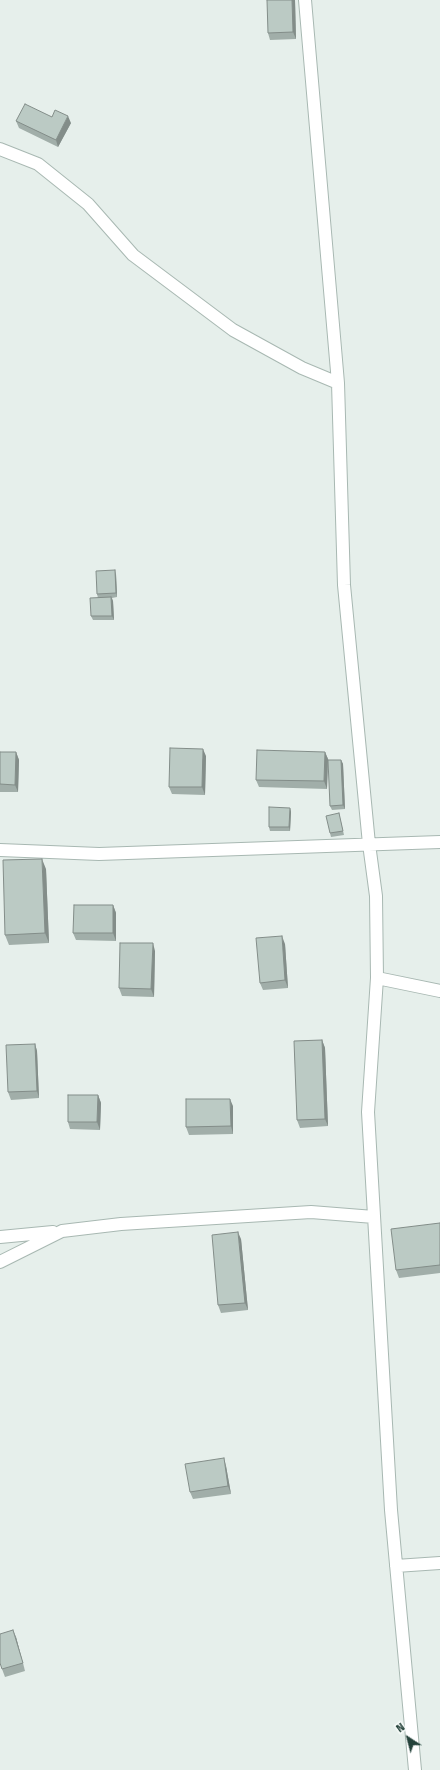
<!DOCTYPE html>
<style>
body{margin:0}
#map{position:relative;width:440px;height:1770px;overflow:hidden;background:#e6efeb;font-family:"Fira Sans",sans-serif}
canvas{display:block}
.north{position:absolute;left:388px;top:1718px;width:40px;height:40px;-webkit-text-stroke:3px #f7fbf9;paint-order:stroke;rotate:324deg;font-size:11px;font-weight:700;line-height:16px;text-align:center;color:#24423a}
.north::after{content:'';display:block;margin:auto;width:14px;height:18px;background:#24423a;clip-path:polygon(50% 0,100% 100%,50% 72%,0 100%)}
</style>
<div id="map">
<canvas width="440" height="1770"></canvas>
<div class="north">N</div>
</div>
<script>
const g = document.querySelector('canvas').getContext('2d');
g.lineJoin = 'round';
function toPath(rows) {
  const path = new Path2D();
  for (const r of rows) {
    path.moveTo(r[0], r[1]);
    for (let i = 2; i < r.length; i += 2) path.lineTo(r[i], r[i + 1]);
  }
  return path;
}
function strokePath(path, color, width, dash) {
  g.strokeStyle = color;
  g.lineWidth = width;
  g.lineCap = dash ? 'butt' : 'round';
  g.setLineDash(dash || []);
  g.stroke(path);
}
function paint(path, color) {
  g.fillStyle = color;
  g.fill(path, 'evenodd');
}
const minor = toPath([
 [305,0,338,383,344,585,369,844,376,896,377,978,368,1112,391,1510,415,1770],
 [0,149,38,164,88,204,133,255,233,330,302,368,338,383],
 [0,850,99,854,440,842],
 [377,978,440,991],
 [0,1237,53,1232],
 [0,1262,62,1231,121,1224,311,1212,374,1217],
 [396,1566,440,1563]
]);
const wall = toPath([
 [295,0,296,39,270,40,268,33],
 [16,121,71,123,58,147,19,128],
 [116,574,117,597,112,598,113,601,114,620,93,620,91,616,98,598,97,594],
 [0,752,16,752,19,760,18,792,0,792],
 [325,752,328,759,327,789,259,787,256,780],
 [206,756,205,795,172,794,169,787],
 [341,760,343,764,345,809,332,810,330,806],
 [290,808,291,812,290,831,270,831,269,827],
 [339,813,344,835,331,837,330,833],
 [46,869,49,943,9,945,5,935],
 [113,905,116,913,116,941,76,940,73,933],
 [285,944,288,988,263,990,260,983],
 [155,951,154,997,122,996,119,988],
 [322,1040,325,1048,328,1126,300,1128,297,1120],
 [35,1044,37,1051,39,1098,11,1100,8,1092],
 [98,1095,101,1103,100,1130,70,1129,68,1122],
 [233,1106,233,1134,189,1135,186,1127],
 [440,1225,440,1273,399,1278,396,1270],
 [241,1239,248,1310,221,1313,218,1305],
 [226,1466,231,1494,193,1499,190,1492],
 [16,1637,25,1671,5,1677,2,1669]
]);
const shadedWall = toPath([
 [292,0,295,0,296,39,293,32],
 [68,116,71,123,58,147,56,140],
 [115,570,116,574,117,597,116,593],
 [111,597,113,601,114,620,112,616],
 [203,749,206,756,205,795,202,787],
 [16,752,19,760,18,792,15,785],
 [325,752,328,759,327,789,324,781],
 [341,760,343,764,345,809,343,805],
 [290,808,291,812,290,831,289,827],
 [42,859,46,869,49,943,45,933],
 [113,905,116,913,116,941,113,933],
 [282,936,285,944,288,988,285,980],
 [153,943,155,951,154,997,151,989],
 [322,1040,325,1048,328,1126,325,1119],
 [35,1044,37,1051,39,1098,37,1091],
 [98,1095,101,1103,100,1130,97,1122],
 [230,1099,233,1106,233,1134,231,1126],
 [238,1232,241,1239,248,1310,245,1303],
 [224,1458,226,1466,231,1494,228,1486],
 [13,1630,16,1637,25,1671,23,1663]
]);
const building = toPath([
 [267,0,292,0,293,32,268,33,267,0],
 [25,104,52,117,55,110,68,116,56,140,16,121,25,104],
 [115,570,116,593,97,594,96,571,115,570],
 [111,597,112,616,91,616,90,598,111,597],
 [170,748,203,749,202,787,169,787,170,748],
 [257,750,325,752,324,781,256,780,257,750],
 [0,752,16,752,15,785,0,784,0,752],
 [328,760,341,760,343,805,330,806,328,760],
 [269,807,290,808,289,827,269,827,269,807],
 [339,813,343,831,330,833,326,816,339,813],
 [42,859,45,933,5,935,3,860,42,859],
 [74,905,113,905,113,933,73,933,74,905],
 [282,936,285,980,260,983,256,938,282,936],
 [120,943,153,943,151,989,119,988,120,943],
 [322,1040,325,1119,297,1120,294,1041,322,1040],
 [35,1044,37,1091,8,1092,6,1045,35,1044],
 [68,1095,98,1095,97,1122,68,1122,68,1095],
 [186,1099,230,1099,231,1126,186,1127,186,1099],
 [440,1223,440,1265,396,1270,391,1229,440,1223],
 [238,1232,245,1303,218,1305,212,1235,238,1232],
 [224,1458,228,1486,190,1492,185,1464,224,1458],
 [13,1630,23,1663,2,1669,0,1663,0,1634,13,1630]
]);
strokePath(minor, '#a8b8b2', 14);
strokePath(minor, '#fff', 12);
paint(wall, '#a1aea9');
paint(shadedWall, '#838d89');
paint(building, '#bbcac4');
strokePath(building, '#838d89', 1);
</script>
